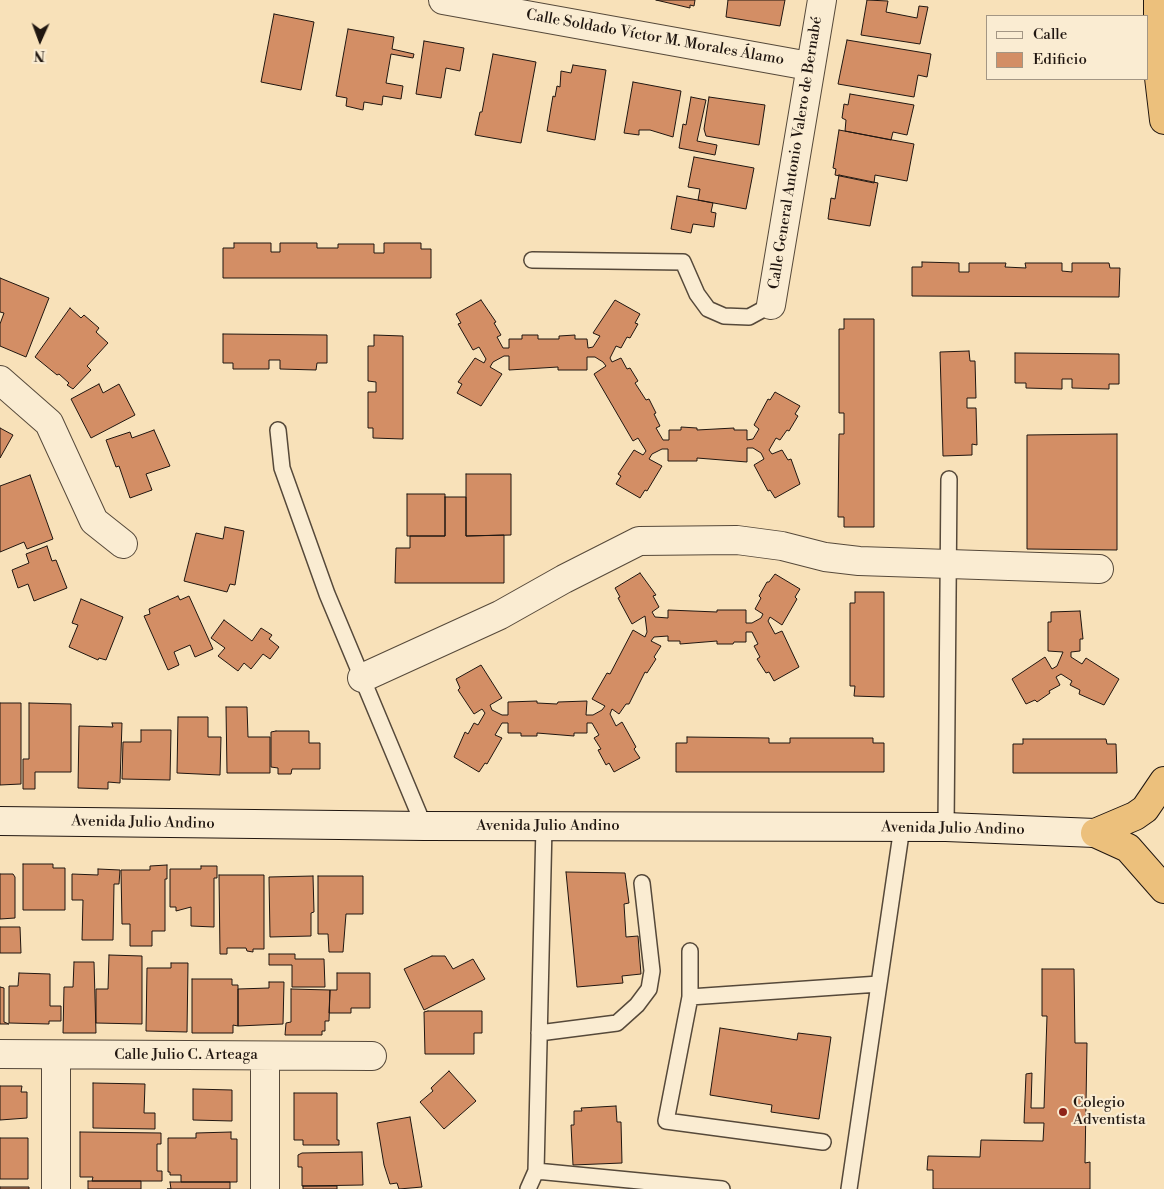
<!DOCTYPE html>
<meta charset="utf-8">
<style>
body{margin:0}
#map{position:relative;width:1164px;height:1189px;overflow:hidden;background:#f8e1b9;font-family:"Libre Bodoni",serif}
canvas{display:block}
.legend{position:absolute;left:986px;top:15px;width:162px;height:65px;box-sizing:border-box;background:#faecd2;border:1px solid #a39684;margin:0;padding:6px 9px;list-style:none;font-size:15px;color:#201610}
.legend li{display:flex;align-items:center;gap:10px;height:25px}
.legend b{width:25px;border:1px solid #a39684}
.north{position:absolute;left:15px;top:15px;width:50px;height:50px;-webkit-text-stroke:4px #faecd2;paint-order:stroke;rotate:182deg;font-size:14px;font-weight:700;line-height:20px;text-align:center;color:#201610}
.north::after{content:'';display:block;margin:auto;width:18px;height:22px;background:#201610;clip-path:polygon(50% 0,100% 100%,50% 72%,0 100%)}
</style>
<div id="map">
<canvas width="1164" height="1189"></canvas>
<ul class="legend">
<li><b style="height:6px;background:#faecd2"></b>Calle</li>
<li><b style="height:14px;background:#d38e65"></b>Edificio</li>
</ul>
<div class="north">N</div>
</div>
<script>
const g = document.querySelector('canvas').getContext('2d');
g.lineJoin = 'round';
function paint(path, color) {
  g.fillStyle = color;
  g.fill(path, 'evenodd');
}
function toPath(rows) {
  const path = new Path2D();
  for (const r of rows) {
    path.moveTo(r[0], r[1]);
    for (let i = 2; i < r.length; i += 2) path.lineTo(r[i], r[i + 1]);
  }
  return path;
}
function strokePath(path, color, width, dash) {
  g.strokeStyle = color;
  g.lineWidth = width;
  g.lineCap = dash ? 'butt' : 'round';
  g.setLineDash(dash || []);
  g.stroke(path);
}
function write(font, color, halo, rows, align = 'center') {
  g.font = font + ' "Libre Bodoni",serif';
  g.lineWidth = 4;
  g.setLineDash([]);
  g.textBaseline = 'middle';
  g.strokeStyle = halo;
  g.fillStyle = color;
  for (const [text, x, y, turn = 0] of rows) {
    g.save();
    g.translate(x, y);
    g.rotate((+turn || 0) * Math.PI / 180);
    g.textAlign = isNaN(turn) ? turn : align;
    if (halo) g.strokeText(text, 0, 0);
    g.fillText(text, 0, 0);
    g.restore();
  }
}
const building = toPath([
 [656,0,695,0,694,6,690,5,690,8,656,0],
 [728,0,785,0,780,26,726,17,728,0],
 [867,0,888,1,886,12,917,18,919,6,928,7,920,44,861,35,867,0],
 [274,14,314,22,301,90,261,82,274,14],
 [348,29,394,37,392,49,414,54,413,58,391,54,386,83,403,86,401,99,383,96,382,105,364,102,363,110,346,106,347,98,336,96,348,29],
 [847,40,931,54,927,77,918,75,914,97,838,84,847,40],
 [424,41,464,48,460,71,446,68,441,98,416,94,424,41],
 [493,54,536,62,521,143,475,135,480,112,482,112,493,54],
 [573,65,606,70,595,140,547,131,553,96,555,97,557,86,560,87,561,71,571,73,573,65],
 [633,82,681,91,673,137,650,130,639,130,639,135,624,133,633,82],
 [850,94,914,105,907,135,893,132,891,140,845,131,846,120,842,118,844,104,848,105,850,94],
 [691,97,706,100,697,141,717,145,715,155,679,148,683,124,686,125,691,97],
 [709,97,765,105,759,145,706,136,704,129,709,97],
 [839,130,914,144,907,181,875,175,874,183,835,175,836,169,833,168,839,130],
 [694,157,754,168,746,209,698,200,700,189,688,187,694,157],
 [839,175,878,183,870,226,828,219,831,198,835,199,839,175],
 [677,196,713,203,711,212,716,213,714,227,693,224,691,233,671,229,677,196],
 [234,243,271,243,271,252,280,252,280,243,317,243,317,248,338,248,338,244,374,244,374,253,384,253,384,243,421,243,421,249,431,249,431,278,223,278,223,248,234,248,234,243],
 [922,262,959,263,959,272,969,272,969,263,1006,263,1005,267,1026,268,1025,263,1062,263,1062,271,1072,272,1072,263,1109,263,1110,268,1120,268,1119,297,912,296,912,267,922,267,922,262],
 [0,278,49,298,26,357,0,346,0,324,4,313,0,312,0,278],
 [481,300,496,322,494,323,501,335,497,337,503,348,509,348,509,339,522,339,522,335,538,335,538,339,559,339,559,336,575,335,575,339,587,339,588,348,593,347,600,336,593,333,615,300,640,314,635,323,638,324,630,338,627,337,621,348,616,346,610,358,612,362,621,358,627,369,630,368,638,381,635,383,646,400,649,399,656,413,654,414,660,426,656,428,663,440,669,440,669,430,681,430,681,427,697,428,697,430,734,428,734,430,747,430,747,440,753,439,759,429,754,425,768,399,770,400,775,392,800,406,795,414,798,416,789,431,787,430,780,440,776,438,769,450,772,454,782,450,788,460,791,459,800,484,775,498,770,490,768,491,754,465,764,459,761,453,753,448,747,448,747,462,697,458,697,461,668,461,668,449,662,449,652,454,649,459,662,466,647,491,645,490,640,498,616,484,621,476,618,474,634,450,643,455,646,451,638,438,633,441,594,374,606,366,603,362,595,357,587,357,587,370,558,370,558,367,509,370,509,356,504,356,493,362,490,367,502,374,481,406,457,393,462,384,458,382,475,358,484,363,486,359,479,347,473,350,458,324,461,323,456,314,481,300],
 [70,308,81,318,84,315,99,328,96,332,108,343,87,366,91,370,73,389,67,385,69,383,59,374,57,375,35,357,70,308],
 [844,319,874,319,874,527,844,527,844,517,838,517,839,434,844,434,844,413,839,413,839,329,844,329,844,319],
 [223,334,327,335,327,363,317,363,316,370,280,369,280,360,269,360,269,369,233,369,233,363,223,363,223,334],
 [374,335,403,336,403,439,373,438,373,428,368,428,368,392,376,392,376,382,368,381,368,346,374,346,374,335],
 [969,351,970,361,975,361,976,398,967,398,967,408,976,408,977,445,972,444,972,455,943,456,940,352,969,351],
 [1015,353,1119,354,1119,384,1109,384,1109,389,1072,388,1072,379,1062,379,1062,389,1026,388,1026,383,1015,383,1015,353],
 [99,384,103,393,119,384,135,415,91,438,71,399,99,384],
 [0,428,13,435,0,458,0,428],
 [154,430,170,466,146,474,152,490,130,498,119,466,116,467,106,440,130,432,132,438,154,430],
 [1117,434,1117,550,1027,549,1027,435,1117,434],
 [466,474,511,474,511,535,466,536,466,474],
 [30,475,53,539,27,549,24,542,0,552,0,486,30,475],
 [407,494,445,494,445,536,407,536,407,494],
 [445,497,466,497,466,536,504,535,504,583,395,583,396,548,410,548,410,536,445,536,445,497],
 [225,527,244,531,235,585,230,584,227,592,184,581,196,533,223,539,225,527],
 [47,546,52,561,56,560,67,588,34,601,28,584,18,588,12,570,29,563,26,554,47,546],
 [640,573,656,595,653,596,659,607,652,612,655,617,668,618,668,610,717,612,717,610,746,610,746,623,752,623,761,618,763,614,755,609,761,598,759,596,767,582,769,582,775,574,800,589,795,597,797,599,782,625,770,617,768,621,775,634,782,631,799,667,774,681,769,672,766,673,757,659,760,657,754,646,758,644,752,632,746,632,746,642,734,642,733,644,717,644,717,641,680,644,680,641,668,641,668,636,654,637,651,641,661,646,654,657,656,659,647,673,645,672,629,704,626,704,619,714,612,709,610,714,616,726,622,722,636,747,634,749,640,758,614,772,609,763,606,765,598,750,601,749,594,738,599,735,592,723,587,723,587,733,574,733,574,736,537,733,537,736,521,736,521,733,508,733,508,723,502,723,495,735,502,738,487,764,485,763,479,772,454,757,465,732,468,734,474,723,478,725,485,713,482,709,474,714,458,690,460,688,456,679,481,665,502,698,490,705,492,710,502,715,508,715,508,702,537,701,537,703,557,704,558,702,587,701,586,715,593,715,602,710,605,706,592,699,607,673,610,674,633,630,645,637,647,632,645,616,632,624,618,598,620,597,615,588,640,573],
 [855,592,884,592,884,697,854,696,855,686,850,686,850,603,855,603,855,592],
 [178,596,180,600,189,596,213,649,195,657,190,645,174,652,179,665,168,670,144,616,150,614,149,609,178,596],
 [81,599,123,617,106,660,99,658,98,660,69,647,78,625,72,623,81,599],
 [1080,611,1083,639,1080,639,1080,651,1071,652,1071,657,1082,664,1086,658,1119,679,1104,705,1079,694,1080,690,1070,685,1072,681,1061,674,1056,677,1060,685,1049,691,1050,693,1037,702,1035,700,1026,704,1012,679,1045,657,1052,669,1057,666,1063,652,1048,651,1048,622,1051,622,1051,612,1080,611],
 [224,620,252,641,261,628,272,635,269,639,279,647,270,659,263,654,251,669,244,663,238,671,218,656,225,648,211,638,224,620],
 [0,703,21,703,21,784,0,785,0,703],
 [29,703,71,704,71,772,35,772,35,789,23,789,23,759,29,759,29,703],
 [226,707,247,707,248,737,270,737,270,773,227,773,226,707],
 [178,717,208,717,208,737,221,737,220,775,177,773,178,717],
 [112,723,122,723,120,783,108,782,108,789,78,788,79,726,113,727,112,723],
 [141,730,171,730,170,780,122,779,123,742,141,742,141,730],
 [276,731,309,731,309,743,320,743,320,769,292,769,291,774,278,774,278,768,271,767,271,732,276,731],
 [687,737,769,738,769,743,790,743,790,738,873,738,873,743,884,743,884,772,676,772,676,743,687,743,687,737],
 [1023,739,1106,739,1107,744,1116,744,1117,773,1013,773,1013,744,1023,744,1023,739],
 [23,864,53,864,53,868,65,868,65,910,23,910,23,864],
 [167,865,167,879,165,879,165,931,152,931,152,946,130,946,130,924,122,924,121,870,150,870,150,866,167,865],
 [201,866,217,866,217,878,214,878,214,927,191,926,191,907,176,911,176,907,170,907,170,869,201,869,201,866],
 [98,869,120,870,119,884,114,884,113,940,82,940,83,900,72,900,72,874,98,875,98,869],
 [566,872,625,873,629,903,624,904,626,937,638,936,641,974,622,976,623,983,577,987,566,872],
 [0,874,13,874,15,877,15,918,0,919,0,874],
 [219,875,264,875,264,949,253,949,253,952,247,951,246,948,227,948,227,954,220,954,219,875],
 [313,876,314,912,311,913,311,936,270,937,269,877,313,876],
 [318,876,363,876,363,914,346,914,343,952,329,952,328,934,318,934,318,876],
 [0,927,20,927,21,953,0,953,0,927],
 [269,954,295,954,295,959,324,959,325,987,292,987,292,965,269,965,269,954],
 [109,955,142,956,142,1024,96,1023,96,989,108,989,109,955],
 [432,956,445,956,453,969,473,959,485,979,424,1010,404,969,432,956],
 [74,962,94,962,96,1033,63,1033,64,987,73,987,74,962],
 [171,963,188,963,187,1032,146,1031,147,968,171,968,171,963],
 [1042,969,1074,969,1075,1043,1087,1043,1085,1163,1090,1162,1090,1189,933,1189,933,1170,927,1170,928,1156,980,1157,981,1140,1043,1141,1044,1123,1024,1123,1026,1074,1032,1073,1031,1108,1044,1108,1047,1016,1042,1016,1042,969],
 [19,973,50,974,50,1006,61,1006,61,1021,49,1021,49,1024,9,1023,9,986,18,986,19,973],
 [337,973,370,973,370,1008,351,1008,351,1013,329,1013,330,990,337,990,337,973],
 [192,979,232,979,232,985,238,985,238,1026,233,1025,233,1033,192,1033,192,979],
 [269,982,284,982,283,1024,238,1026,238,989,269,988,269,982],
 [0,987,4,988,4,1022,9,1024,0,1024,0,987],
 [291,989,330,990,329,1021,325,1021,325,1031,322,1031,322,1035,285,1035,286,1023,291,1022,291,989],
 [428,1011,482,1011,482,1033,474,1033,474,1054,425,1054,424,1012,428,1011],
 [720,1028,797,1040,798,1033,831,1037,819,1119,771,1112,772,1105,710,1095,720,1028],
 [449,1071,476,1101,444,1129,420,1102,433,1091,431,1088,449,1071],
 [93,1083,145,1084,144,1113,155,1113,155,1129,93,1128,93,1083],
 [0,1086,22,1086,21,1092,27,1092,27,1118,0,1120,0,1086],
 [193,1089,232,1090,232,1121,193,1120,193,1089],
 [294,1093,337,1093,337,1140,339,1140,339,1145,303,1145,303,1140,294,1140,294,1093],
 [616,1106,617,1122,621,1122,622,1163,573,1165,571,1125,574,1125,574,1111,582,1111,581,1108,616,1106],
 [410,1117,422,1187,399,1189,397,1183,390,1184,384,1165,377,1123,410,1117],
 [80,1132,161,1133,161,1144,157,1144,157,1171,162,1171,162,1181,92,1181,93,1177,80,1177,80,1132],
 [231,1132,231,1139,237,1139,237,1182,181,1182,181,1175,170,1175,170,1172,168,1172,168,1138,196,1138,196,1133,231,1132],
 [0,1138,28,1138,28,1179,0,1179,0,1138],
 [362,1152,363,1185,302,1186,302,1167,298,1167,298,1155,302,1153,362,1152],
 [88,1181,141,1181,141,1189,88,1189,88,1181],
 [170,1182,230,1182,230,1189,167,1189,171,1189,170,1182],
 [303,1186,337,1186,337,1189,303,1189,303,1186],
 [0,1187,29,1187,29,1189,0,1189,0,1187]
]);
const lane = toPath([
 [532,260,683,262,697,294,708,309,724,316,749,317,771,305],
 [278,430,282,468,327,594,424,826],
 [946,827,949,479],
 [690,997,690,951],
 [539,1033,617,1023,637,1005,649,989,652,971,642,883],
 [823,1142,666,1121,690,997,879,984],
 [536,1171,722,1189],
 [528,1189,536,1171,544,826],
 [849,1189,902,827]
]);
const street = toPath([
 [443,0,809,66],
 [771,305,822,0],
 [0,380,49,423,94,521,123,544],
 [362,678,500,615,564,579,639,541,737,540,782,546,825,557,859,561,1099,569],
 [0,1054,372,1056],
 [56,1189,56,1055],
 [265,1189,265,1056]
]);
const secondary = toPath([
 [0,821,424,826,946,827,1095,833]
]);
const highway = toPath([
 [1158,0,1158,69,1164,120],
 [1095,833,1128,848,1164,889],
 [1095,833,1135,816,1145,809,1164,781]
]);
const markers = [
 [1063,1112,5,"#8f2418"]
];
const streetNames = [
 ["Calle Soldado Víctor M. Morales Álamo",655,38,10],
 ["Calle General Antonio Valero de Bernabé",796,153,-81],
 ["Avenida Julio Andino",143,823,1],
 ["Avenida Julio Andino",548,826],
 ["Avenida Julio Andino",953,829,1],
 ["Calle Julio C. Arteaga",186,1055]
];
const poiNames = [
 ["Colegio",1073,1103],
 ["Adventista",1073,1120]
];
paint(building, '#d38e65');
strokePath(building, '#201610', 1);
strokePath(lane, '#56493a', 18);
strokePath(street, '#56493a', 30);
strokePath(secondary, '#201610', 30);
strokePath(highway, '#201610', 30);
strokePath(lane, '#faecd2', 15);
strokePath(street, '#faecd2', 28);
strokePath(secondary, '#faecd2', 28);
strokePath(highway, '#ecc07c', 28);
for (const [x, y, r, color] of markers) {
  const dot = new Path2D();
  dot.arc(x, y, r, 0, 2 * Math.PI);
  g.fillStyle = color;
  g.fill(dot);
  strokePath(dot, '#faecd2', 2);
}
write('15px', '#201610', '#faecd2', streetNames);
write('15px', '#201610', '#faecd2', poiNames, 'left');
</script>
